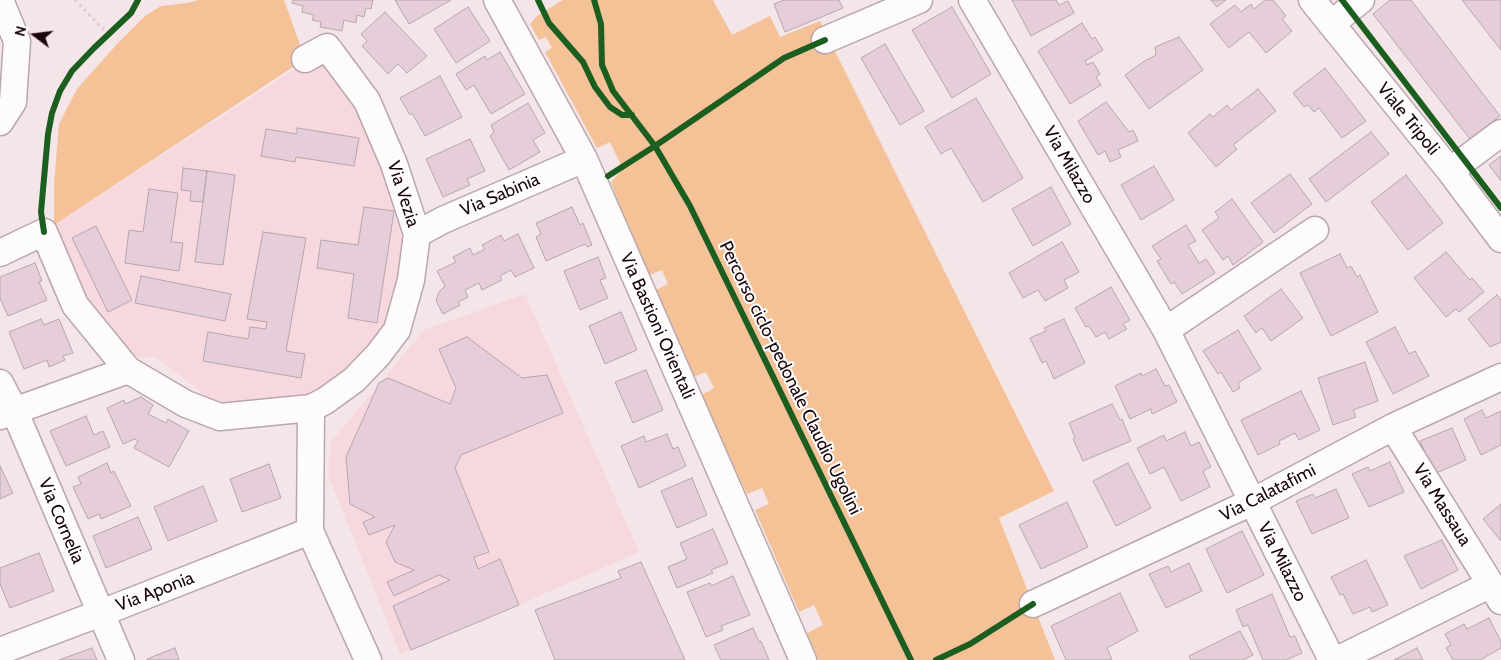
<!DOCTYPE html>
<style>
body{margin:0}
#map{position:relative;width:1501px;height:660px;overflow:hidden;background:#f4e5e8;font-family:Cabin,sans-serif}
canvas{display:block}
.north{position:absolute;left:10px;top:10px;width:50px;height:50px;-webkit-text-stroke:4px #fff;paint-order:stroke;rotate:285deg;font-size:14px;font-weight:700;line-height:20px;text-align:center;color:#1a050b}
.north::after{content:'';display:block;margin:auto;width:18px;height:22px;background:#1a050b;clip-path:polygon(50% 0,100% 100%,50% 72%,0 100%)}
</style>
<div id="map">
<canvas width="1501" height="660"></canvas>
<div class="north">N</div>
</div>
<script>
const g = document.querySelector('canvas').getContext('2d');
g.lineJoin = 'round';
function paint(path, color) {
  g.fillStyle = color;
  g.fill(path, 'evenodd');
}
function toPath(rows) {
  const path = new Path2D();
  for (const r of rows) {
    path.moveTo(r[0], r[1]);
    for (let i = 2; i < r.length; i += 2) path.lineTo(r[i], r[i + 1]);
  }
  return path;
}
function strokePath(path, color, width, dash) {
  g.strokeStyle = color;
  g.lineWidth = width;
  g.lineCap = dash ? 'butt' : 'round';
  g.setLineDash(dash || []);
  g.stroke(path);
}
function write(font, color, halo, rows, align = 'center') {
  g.font = font + ' Cabin,sans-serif';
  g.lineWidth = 4;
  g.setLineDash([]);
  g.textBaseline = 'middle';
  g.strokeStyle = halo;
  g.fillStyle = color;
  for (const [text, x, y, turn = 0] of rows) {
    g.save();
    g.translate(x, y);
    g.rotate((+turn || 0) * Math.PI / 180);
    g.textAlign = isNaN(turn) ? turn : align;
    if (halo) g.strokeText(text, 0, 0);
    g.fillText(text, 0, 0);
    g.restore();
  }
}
const built = toPath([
 [326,49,362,100,403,230,405,273,394,329,344,382,297,401,215,403,156,357,138,358,82,300,54,225],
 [525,294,639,552,519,605,400,654,328,475,331,442,424,330]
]);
const green = toPath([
 [199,0,284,0,305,59,54,225,54,184,59,124,77,89,118,43,145,16,161,6,187,3],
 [563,0,713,0,732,35,770,16,780,37,820,21,1054,491,999,518,1055,660,818,660,807,633,823,625,814,605,799,612,755,510,769,504,762,488,747,494,700,396,714,388,706,372,693,377,654,291,668,284,662,270,647,276,611,182,622,170,620,163,610,142,597,148,545,52,552,48,546,37,539,40,530,24,537,16]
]);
const building = toPath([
 [293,0,373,0,371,9,366,8,364,17,357,15,356,23,344,20,342,31,320,27,321,22,312,20,314,15,302,12,303,6,292,3,293,0],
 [395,0,451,0,409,24,395,0],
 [784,0,839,0,843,8,785,32,774,4,784,0],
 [1012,0,1056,0,1059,5,1068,1,1074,13,1031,36,1012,0],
 [1211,0,1226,0,1217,7,1211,0],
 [1265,0,1273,0,1286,16,1282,19,1292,31,1266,53,1249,32,1229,48,1210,24,1235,5,1241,12,1251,4,1254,9,1265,0],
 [1390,0,1411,0,1500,116,1470,139,1373,14,1390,0],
 [1462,0,1501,0,1501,50,1462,0],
 [468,7,490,41,456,63,434,29,468,7],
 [952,7,991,74,952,98,912,30,952,7],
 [385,12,427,56,407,73,398,64,388,74,362,46,367,41,361,34,385,12],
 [1082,23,1092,39,1095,37,1103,50,1085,61,1087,65,1093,62,1100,74,1096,77,1101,85,1070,104,1038,51,1082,23],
 [1179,37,1203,70,1149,109,1125,75,1143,62,1156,55,1155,47,1179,37],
 [885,44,924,111,900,125,861,58,885,44],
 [500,52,525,94,491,114,474,85,466,90,456,74,485,56,487,60,500,52],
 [1325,68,1366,121,1342,138,1319,108,1314,112,1308,105,1304,107,1293,93,1325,68],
 [440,76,462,117,425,136,412,113,410,115,400,98,440,76],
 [1258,89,1276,111,1233,145,1237,149,1216,167,1188,133,1210,114,1213,117,1227,105,1231,110,1258,89],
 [976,98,1023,178,983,202,951,148,941,154,925,127,976,98],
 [1106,102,1129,132,1133,130,1138,141,1118,150,1121,157,1110,162,1105,151,1098,155,1078,121,1106,102],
 [528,103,545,133,533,140,540,152,509,170,490,136,494,132,491,125,528,103],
 [297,128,359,138,354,166,296,157,295,162,261,156,266,129,297,134,297,128],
 [1371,132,1389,154,1326,202,1309,179,1371,132],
 [470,139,485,171,467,179,470,185,443,197,426,159,470,139],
 [1501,156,1501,181,1489,165,1501,156],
 [1154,166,1174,200,1141,220,1121,185,1154,166],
 [183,168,207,171,203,202,190,201,191,191,181,190,183,168],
 [207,171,235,175,223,265,195,262,207,171],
 [1290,174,1312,204,1274,233,1251,203,1290,174],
 [1406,175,1443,223,1408,250,1371,202,1406,175],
 [1051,187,1071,224,1033,246,1012,209,1051,187],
 [149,189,178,193,171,242,183,243,179,271,125,263,129,230,143,232,149,189],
 [1232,199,1263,242,1233,265,1228,256,1223,260,1202,230,1219,218,1215,212,1232,199],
 [364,207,394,211,377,323,348,318,354,274,317,268,321,240,358,245,364,207],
 [572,207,580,225,583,223,592,245,587,247,585,244,546,261,536,237,541,234,536,223,572,207],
 [1186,225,1196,241,1188,245,1199,263,1206,259,1215,273,1182,294,1174,282,1171,284,1157,261,1161,259,1152,246,1186,225],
 [96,226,132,300,108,312,72,238,96,226],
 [263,232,306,238,286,351,305,354,301,378,203,361,208,332,248,339,250,327,266,329,267,322,247,319,263,232],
 [518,234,534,268,515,277,511,270,500,276,502,280,482,290,479,283,465,290,468,297,458,302,460,305,443,314,436,301,439,292,445,286,437,271,456,262,453,257,470,248,473,255,485,249,482,245,501,235,504,241,518,234],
 [1062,242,1079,272,1064,280,1068,288,1045,301,1038,290,1023,298,1009,273,1062,242],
 [1446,252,1470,280,1472,278,1484,292,1459,312,1456,309,1446,317,1414,278,1446,252],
 [1340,254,1347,268,1351,266,1357,277,1360,275,1378,312,1331,336,1300,273,1340,254],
 [598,257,606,278,600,280,608,298,580,310,564,271,598,257],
 [35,263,42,281,39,282,47,300,8,316,0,298,0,277,35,263],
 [141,276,231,294,225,321,135,303,141,276],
 [1111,287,1130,320,1123,324,1127,329,1109,339,1105,332,1096,337,1089,326,1086,327,1075,308,1111,287],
 [1281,289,1303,318,1271,341,1262,328,1256,333,1244,316,1281,289],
 [1497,295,1501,300,1501,342,1490,347,1468,319,1497,295],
 [621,312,637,350,605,364,589,326,621,312],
 [41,319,44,325,59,319,73,353,63,356,65,360,49,367,47,360,24,369,9,332,41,319],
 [1064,319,1085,363,1054,379,1046,361,1042,363,1030,338,1046,331,1044,328,1064,319],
 [1395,327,1409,354,1415,351,1429,376,1393,394,1366,342,1395,327],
 [1238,330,1261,369,1238,383,1240,388,1233,392,1221,372,1218,374,1203,351,1238,330],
 [467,337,522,378,547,375,563,413,461,455,455,468,489,552,474,557,478,569,500,559,519,605,411,650,393,606,450,580,439,575,394,596,387,582,414,570,395,562,386,542,395,525,369,535,363,522,375,517,350,504,346,457,379,383,388,378,450,404,456,388,439,349,467,337],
 [1365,362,1378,401,1353,410,1356,417,1333,425,1318,378,1365,362],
 [1156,369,1165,386,1169,385,1177,402,1152,414,1151,409,1130,419,1115,386,1141,373,1142,376,1156,369],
 [646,370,663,410,633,423,615,382,646,370],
 [1301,391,1320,430,1299,440,1295,433,1279,441,1280,444,1258,455,1241,420,1301,391],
 [141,397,153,405,148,414,166,423,168,419,189,431,169,467,134,448,138,441,135,439,123,444,107,408,124,400,125,404,141,397],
 [1112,404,1120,420,1122,419,1131,441,1083,461,1073,439,1075,438,1069,423,1112,404],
 [1482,410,1486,418,1501,411,1501,445,1481,455,1464,419,1482,410],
 [86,416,94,435,103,431,110,447,66,466,50,431,86,416],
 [1452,428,1466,460,1434,474,1420,441,1452,428],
 [1185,432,1191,446,1199,442,1211,467,1203,471,1210,487,1181,501,1164,467,1150,474,1137,448,1164,435,1166,441,1185,432],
 [667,434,673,449,678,447,686,466,639,488,621,446,644,436,646,442,667,434],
 [1390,462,1404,492,1369,507,1352,474,1368,467,1370,471,1390,462],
 [107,463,111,473,114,471,131,506,101,519,99,514,88,519,73,487,81,484,78,477,107,463],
 [1128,463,1151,508,1116,526,1093,481,1128,463],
 [269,464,281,498,242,512,230,479,269,464],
 [0,466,13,493,0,499,0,466],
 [692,478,707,515,677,528,661,491,692,478],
 [203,486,217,521,168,541,154,507,203,486],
 [1336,489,1349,518,1312,534,1296,501,1313,494,1315,498,1336,489],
 [1067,502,1088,547,1041,569,1019,525,1067,502],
 [1501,504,1501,541,1483,519,1501,504],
 [138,517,152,549,106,568,93,536,138,517],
 [713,529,728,563,711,570,713,573,677,588,668,567,687,559,680,543,713,529],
 [1242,531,1264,575,1227,593,1206,549,1242,531],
 [1442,540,1458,570,1421,589,1404,556,1442,540],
 [39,553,54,591,10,608,0,584,0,568,39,553],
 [1366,560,1388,605,1372,612,1370,607,1353,614,1343,594,1340,595,1331,577,1366,560],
 [641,562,685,660,555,660,535,610,621,578,618,571,641,562],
 [1189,563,1202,591,1166,608,1149,574,1168,566,1171,572,1189,563],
 [733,576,750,615,721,626,723,630,706,637,687,592,710,583,711,586,733,576],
 [1120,593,1138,631,1107,648,1112,660,1066,660,1051,626,1120,593],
 [1272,594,1290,637,1295,636,1302,653,1286,660,1263,660,1248,625,1243,627,1236,610,1272,594],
 [1489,618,1501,642,1501,648,1480,660,1453,660,1446,648,1451,645,1445,634,1464,624,1467,629,1489,618],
 [753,628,759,642,761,641,769,660,721,660,714,645,753,628],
 [1240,631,1253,655,1243,660,1191,660,1189,656,1240,631],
 [92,648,97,660,59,660,92,648],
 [175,648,179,660,147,660,147,659,175,648],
 [1417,648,1423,660,1394,660,1417,648]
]);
const path = toPath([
 [75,0,108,34],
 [544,13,549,23]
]);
const minor = toPath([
 [0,0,17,41,13,102,0,122],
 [497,0,584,159,803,660],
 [972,0,1166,330,1332,660],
 [1312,0,1450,171,1501,239],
 [1331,24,1361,0],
 [825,40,919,0],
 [1450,171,1501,133],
 [417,234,443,220,584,159],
 [0,253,44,232,75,305,128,370,186,404,220,417,311,408,325,401,354,380,378,355,397,330,411,280,417,234,394,164,367,101,327,47,305,59],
 [1166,330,1315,230],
 [0,383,14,410,121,660],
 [311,408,310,531,368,660],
 [0,416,128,370],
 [1393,427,1501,601],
 [1033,604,1252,502,1393,427,1501,377],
 [0,651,114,608,310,531],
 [1337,660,1491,584]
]);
const cycleway = toPath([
 [538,0,549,23,583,62,595,87,610,107,622,115,632,115],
 [594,0,601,24,602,65,613,91,655,146,690,206,911,660],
 [1342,0,1501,208],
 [608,176,655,146,784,58,825,40],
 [44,232,41,212,48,134,52,113,60,91,72,71,94,48,131,13,138,0],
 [936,660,970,644,1033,604]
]);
const streetNames = [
 ["Viale Tripoli",1408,119,51],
 ["Via Milazzo",1069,165,60],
 ["Via Vezia",403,194,72],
 ["Via Sabinia",500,195,-23],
 ["Via Bastioni Orientali",657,326,66],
 ["Percorso ciclo-pedonale Claudio Ugolini",790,378,64],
 ["Via Calatafimi",1268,493,-27],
 ["Via Massaua",1442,505,58],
 ["Via Cornelia",61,521,67],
 ["Via Milazzo",1282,562,63],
 ["Via Aponia",155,592,-21]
];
paint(built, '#f7d8df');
paint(green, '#f5c196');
paint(building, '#e5ced9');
strokePath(building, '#b6a6ad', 1);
strokePath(minor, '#b9a7ab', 29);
strokePath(path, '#d6d1d2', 3, [2.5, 4]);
strokePath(minor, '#fdfbfc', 26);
strokePath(cycleway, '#1b5e20', 6);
write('18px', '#1a050b', '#fff', streetNames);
</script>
